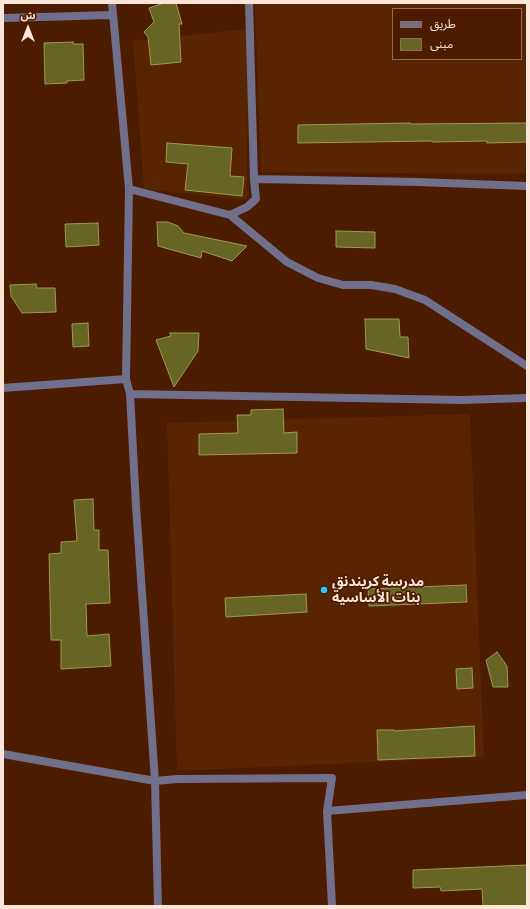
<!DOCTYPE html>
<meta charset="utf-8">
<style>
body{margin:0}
#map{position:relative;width:530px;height:909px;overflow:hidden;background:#4b1c00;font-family:"Zilla Slab","Noto Sans Arabic",serif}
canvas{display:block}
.frame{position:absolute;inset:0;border:4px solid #fbe4d8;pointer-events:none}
.legend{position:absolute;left:392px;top:8px;width:130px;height:52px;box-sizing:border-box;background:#4b1c00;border:1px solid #916c56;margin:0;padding:5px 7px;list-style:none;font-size:12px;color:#fbe4d8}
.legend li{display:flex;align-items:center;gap:8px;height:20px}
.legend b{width:20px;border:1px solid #916c56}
.north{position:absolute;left:8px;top:8px;width:40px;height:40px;-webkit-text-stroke:3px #4b1c00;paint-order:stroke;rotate:0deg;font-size:11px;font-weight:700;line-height:16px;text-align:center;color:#fbe4d8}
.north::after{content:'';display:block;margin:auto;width:14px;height:18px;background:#fbe4d8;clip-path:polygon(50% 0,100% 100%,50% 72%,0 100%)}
</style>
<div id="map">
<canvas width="530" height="909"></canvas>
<div class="frame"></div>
<ul class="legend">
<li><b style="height:5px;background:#706f8c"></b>طريق</li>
<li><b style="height:11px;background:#676524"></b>مبنى</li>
</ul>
<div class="north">ش</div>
</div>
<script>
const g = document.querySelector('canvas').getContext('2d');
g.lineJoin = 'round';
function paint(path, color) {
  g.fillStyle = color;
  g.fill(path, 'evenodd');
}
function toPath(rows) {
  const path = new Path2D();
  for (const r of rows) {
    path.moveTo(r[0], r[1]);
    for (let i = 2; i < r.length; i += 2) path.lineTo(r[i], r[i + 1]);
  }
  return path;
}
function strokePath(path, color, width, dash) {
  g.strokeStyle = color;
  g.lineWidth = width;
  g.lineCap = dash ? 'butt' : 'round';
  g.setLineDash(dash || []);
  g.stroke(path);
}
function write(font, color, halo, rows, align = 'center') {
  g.font = font + ' "Zilla Slab","Noto Sans Arabic",serif';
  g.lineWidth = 3.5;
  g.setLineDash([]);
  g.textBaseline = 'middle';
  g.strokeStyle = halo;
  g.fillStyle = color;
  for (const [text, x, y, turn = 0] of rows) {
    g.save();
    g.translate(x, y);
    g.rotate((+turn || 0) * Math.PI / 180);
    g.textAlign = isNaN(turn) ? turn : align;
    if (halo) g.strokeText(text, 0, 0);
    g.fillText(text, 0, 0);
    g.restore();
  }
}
const built = toPath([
 [255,3,527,3,527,174,261,172],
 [393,9,521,9,521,59,393,59],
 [248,29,247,200,144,189,133,41],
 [470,414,484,757,177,771,167,423]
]);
const building = toPath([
 [164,3,176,3,182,24,179,24,181,62,151,65,148,37,144,32,154,22,149,8,164,3],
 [73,42,73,44,83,44,84,80,67,81,67,83,45,84,44,43,73,42],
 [410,123,410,124,527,123,527,142,487,143,487,141,432,142,432,141,298,143,298,125,410,123],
 [167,143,232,148,230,176,244,177,242,196,185,190,188,164,166,162,167,143],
 [157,222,168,222,178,226,184,233,247,246,232,261,202,251,201,258,158,246,157,222],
 [98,223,99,245,66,247,65,224,98,223],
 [336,231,375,232,375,248,336,247,336,231],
 [36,284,37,288,55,288,56,312,22,313,11,296,10,285,36,284],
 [365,319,399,319,400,337,408,337,409,358,366,349,365,319],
 [88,323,89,346,73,347,72,324,88,323],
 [170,333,199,333,198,351,174,387,156,340,171,336,170,333],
 [283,409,284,433,297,432,297,453,199,455,199,434,238,433,237,415,251,415,251,410,283,409],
 [93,499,94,530,99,530,99,550,108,550,110,603,86,604,87,636,109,634,111,666,61,669,61,640,51,640,49,554,61,553,61,542,77,541,74,500,93,499],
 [466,585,467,602,369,606,368,589,466,585],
 [306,594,307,612,226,617,225,598,306,594],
 [497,652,507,666,508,687,493,687,486,660,497,652],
 [472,668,473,688,457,689,456,669,472,668],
 [474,726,475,756,378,760,377,730,394,730,394,731,474,726],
 [527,865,527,905,522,906,483,906,482,889,441,891,440,887,413,888,413,870,527,865]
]);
const street = toPath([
 [112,3,129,189,126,379,130,394,136,506,155,781,158,906],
 [249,3,254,179],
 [3,18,113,15],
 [129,189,230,215,247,207,256,199,254,179,418,182,527,186],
 [230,215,287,262,318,278,343,285,371,285,395,289,425,300,527,366],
 [3,388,126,379],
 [130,394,462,400,527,398],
 [3,754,155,781,177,779,332,778,327,811,332,906],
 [327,811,527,795]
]);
const markers = [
 [324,590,4,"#27c8fe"]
];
const poiNames = [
 ["مدرسة كريندنق",332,582],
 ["بنات الأساسية",332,598]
];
paint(built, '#592402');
paint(building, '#676524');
strokePath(building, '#9d9b4d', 1);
strokePath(street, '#706f8c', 8);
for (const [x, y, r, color] of markers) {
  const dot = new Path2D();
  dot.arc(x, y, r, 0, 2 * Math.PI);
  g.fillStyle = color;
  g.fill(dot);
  strokePath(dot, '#4b1c00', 1.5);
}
write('bold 14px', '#fbe4d8', '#4b1c00', poiNames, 'left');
</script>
